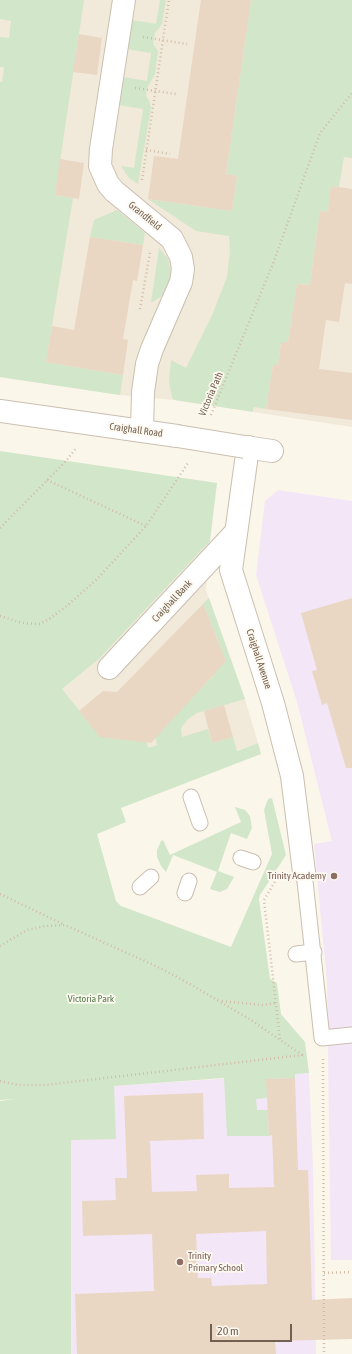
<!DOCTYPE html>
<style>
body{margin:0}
#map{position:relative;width:352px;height:1354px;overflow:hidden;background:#faf6ea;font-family:"Asap Condensed",sans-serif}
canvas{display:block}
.scale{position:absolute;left:210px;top:1324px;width:82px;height:18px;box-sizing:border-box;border:2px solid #726050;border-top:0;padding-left:5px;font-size:12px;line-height:14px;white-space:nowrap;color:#726050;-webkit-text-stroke:3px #fdf9f0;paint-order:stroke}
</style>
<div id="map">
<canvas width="352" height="1354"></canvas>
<div class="scale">20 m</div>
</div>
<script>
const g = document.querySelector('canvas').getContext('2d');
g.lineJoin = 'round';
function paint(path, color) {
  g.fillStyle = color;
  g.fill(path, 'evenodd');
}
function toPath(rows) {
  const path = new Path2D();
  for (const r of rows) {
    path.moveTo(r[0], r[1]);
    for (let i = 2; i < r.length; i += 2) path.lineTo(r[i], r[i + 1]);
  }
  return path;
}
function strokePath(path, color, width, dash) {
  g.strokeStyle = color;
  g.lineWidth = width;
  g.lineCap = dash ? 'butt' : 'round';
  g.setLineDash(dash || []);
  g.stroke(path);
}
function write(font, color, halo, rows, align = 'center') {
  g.font = font + ' "Asap Condensed",sans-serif';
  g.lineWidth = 3.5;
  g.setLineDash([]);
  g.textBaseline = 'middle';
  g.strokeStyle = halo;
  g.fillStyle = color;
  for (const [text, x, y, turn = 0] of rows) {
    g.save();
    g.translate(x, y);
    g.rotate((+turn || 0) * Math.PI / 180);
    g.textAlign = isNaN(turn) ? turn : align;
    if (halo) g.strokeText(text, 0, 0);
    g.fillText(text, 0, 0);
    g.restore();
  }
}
const residential = toPath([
 [0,0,278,0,240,252,210,331,174,400,120,395,0,377],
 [352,129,352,427,253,412,313,210],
 [210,541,206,590,244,696,258,743,174,773,0,732,62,689,99,659]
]);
const education = toPath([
 [278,490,352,501,352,1260,331,1260,327,982,314,844,332,841,297,702,256,575,265,501],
 [309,1073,313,1169,316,1354,46,1354,45,1096,114,1086]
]);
const green = toPath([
 [0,0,84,0,55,195,73,198,46,362,123,375,120,395,0,377,0,82,2,82,4,67,0,67,0,37,9,38,11,21,0,19],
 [160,0,166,0,162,24,155,33,153,44,158,51,155,74,147,88,146,96,149,100,151,108,138,184,129,178,121,166,134,168,143,109,119,105,123,77,147,81,151,53,127,49,132,20,156,24],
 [251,0,352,0,352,158,344,157,339,187,331,186,328,212,320,211,310,285,297,284,288,342,281,342,278,365,273,365,266,409,254,407,253,412,174,400,172,397,169,382,171,360,186,368,213,313,227,277,230,251,229,236,196,231,148,199,232,211,237,176,226,174],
 [117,210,145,233,143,245,90,237,94,220],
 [159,248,168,259,172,276,163,295,151,303],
 [0,451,217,483,210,541,99,659,62,689,94,729,139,729,149,748,157,745,155,733,213,676,204,668,220,667,226,661,203,604,209,598,245,699,197,713,188,719,181,728,182,737,208,729,212,743,233,737,237,751,258,743,261,754,121,808,126,822,97,834,116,901,121,906,231,947,272,854,264,810,268,799,272,798,286,855,260,895,259,899,270,979,277,983,281,1014,305,1042,309,1073,295,1074,295,1078,267,1079,267,1098,256,1099,257,1110,268,1110,269,1136,227,1136,224,1078,114,1086,116,1139,71,1140,71,1354,0,1354,0,1101,15,1099,0,1100],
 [235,807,245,810,250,816,252,828,247,839,231,833,218,871,234,877,227,889,220,892,210,889,217,872,173,855,166,872,161,866,157,857,157,850,161,841,163,840,170,855,241,822]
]);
const building = toPath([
 [201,0,251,0,226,174,237,176,232,211,148,199,154,156,178,159],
 [79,34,102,38,97,75,73,72],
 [60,159,84,163,79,199,55,195],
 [331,186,352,189,352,284,345,283,339,322,326,320,319,369,352,373,352,420,266,409,273,365,278,365,281,342,288,342,297,284,310,285,320,211,328,212],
 [90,237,143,245,137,281,133,280,123,339,128,340,123,375,46,362,52,326,74,330],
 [352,598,352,768,346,768,327,703,322,705,312,671,317,670,301,613],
 [203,604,226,661,151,743,100,737,79,711,103,691,117,692],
 [224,705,233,737,212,743,204,711],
 [295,1078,298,1170,308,1170,312,1300,352,1298,352,1339,275,1341,276,1354,77,1354,75,1294,154,1291,152,1234,83,1236,82,1201,116,1200,115,1178,127,1178,124,1096,203,1093,204,1139,150,1141,152,1192,197,1191,196,1175,229,1174,229,1188,274,1187,272,1135,269,1136,266,1079],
 [266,1231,267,1284,212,1286,211,1278,198,1278,196,1234]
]);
const path = toPath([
 [143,37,187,44],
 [135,88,176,94],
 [146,150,170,154],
 [142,180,169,0],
 [140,309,150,253],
 [211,415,274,261,320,133,352,93],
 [47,480,146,526],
 [0,528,66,461,77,447],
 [0,616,22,623,40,624,49,619,68,605,96,580,146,526,188,463],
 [279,875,264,900,280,1039],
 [0,894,63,924],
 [0,946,27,930,45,926,65,925,158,967,190,984,251,1020,302,1055,45,1085,18,1085,0,1081],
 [222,1001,262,1005,276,1003],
 [323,1059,324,1354],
 [324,1273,352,1272]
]);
const service = toPath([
 [191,797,200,823],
 [241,858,253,862],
 [304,872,322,1038,352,1035],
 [140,887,151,877],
 [185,893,189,881],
 [296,954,314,952]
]);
const minor = toPath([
 [124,0,101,149,100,166,108,184,114,191,172,239,181,257,183,269,181,282,152,349,147,364,143,392,142,431],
 [248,447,231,570,273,703,292,776,304,872],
 [109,668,235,533]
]);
const tertiary = toPath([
 [0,411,177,436],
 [245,447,272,451]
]);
const tertiaryBridge = toPath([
 [177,436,245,447]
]);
const markers = [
 [334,876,4,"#8d6e63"],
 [180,1262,4,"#8d6e63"]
];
const streetNames = [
 ["Grandfield",145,216,39],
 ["Victoria Path",211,394,-67],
 ["Craighall Road",136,430,8],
 ["Craighall Bank",172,601,-47],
 ["Craighall Avenue",259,659,72]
];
const educationNames = [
 ["Trinity Academy",326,876],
 ["Trinity",188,1256,"left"],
 ["Primary School",188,1268,"left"]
];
const parkNames = [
 ["Victoria Park",91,999]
];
paint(residential, '#f1e9d9');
paint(education, '#f3e6f7');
paint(green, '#d2e6ca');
paint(building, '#ead7c3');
strokePath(service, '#cbbfb1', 17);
strokePath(minor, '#cbbfb1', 24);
strokePath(tertiary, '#cbbfb1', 24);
strokePath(path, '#d1bda8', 2.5, [1, 3]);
strokePath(service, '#fff', 15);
strokePath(minor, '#fff', 22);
strokePath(tertiary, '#fff', 22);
strokePath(tertiaryBridge, '#cbbfb1', 24, []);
strokePath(tertiaryBridge, '#fff', 22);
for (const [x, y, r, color] of markers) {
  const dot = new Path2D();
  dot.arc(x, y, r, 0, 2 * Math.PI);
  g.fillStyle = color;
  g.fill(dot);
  strokePath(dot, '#fdf9f0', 1.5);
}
write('10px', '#726050', '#fdf9f0', streetNames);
write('10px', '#785e54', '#fdf9f0', educationNames, 'right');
write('10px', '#547b4d', '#fdf9f0', parkNames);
</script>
